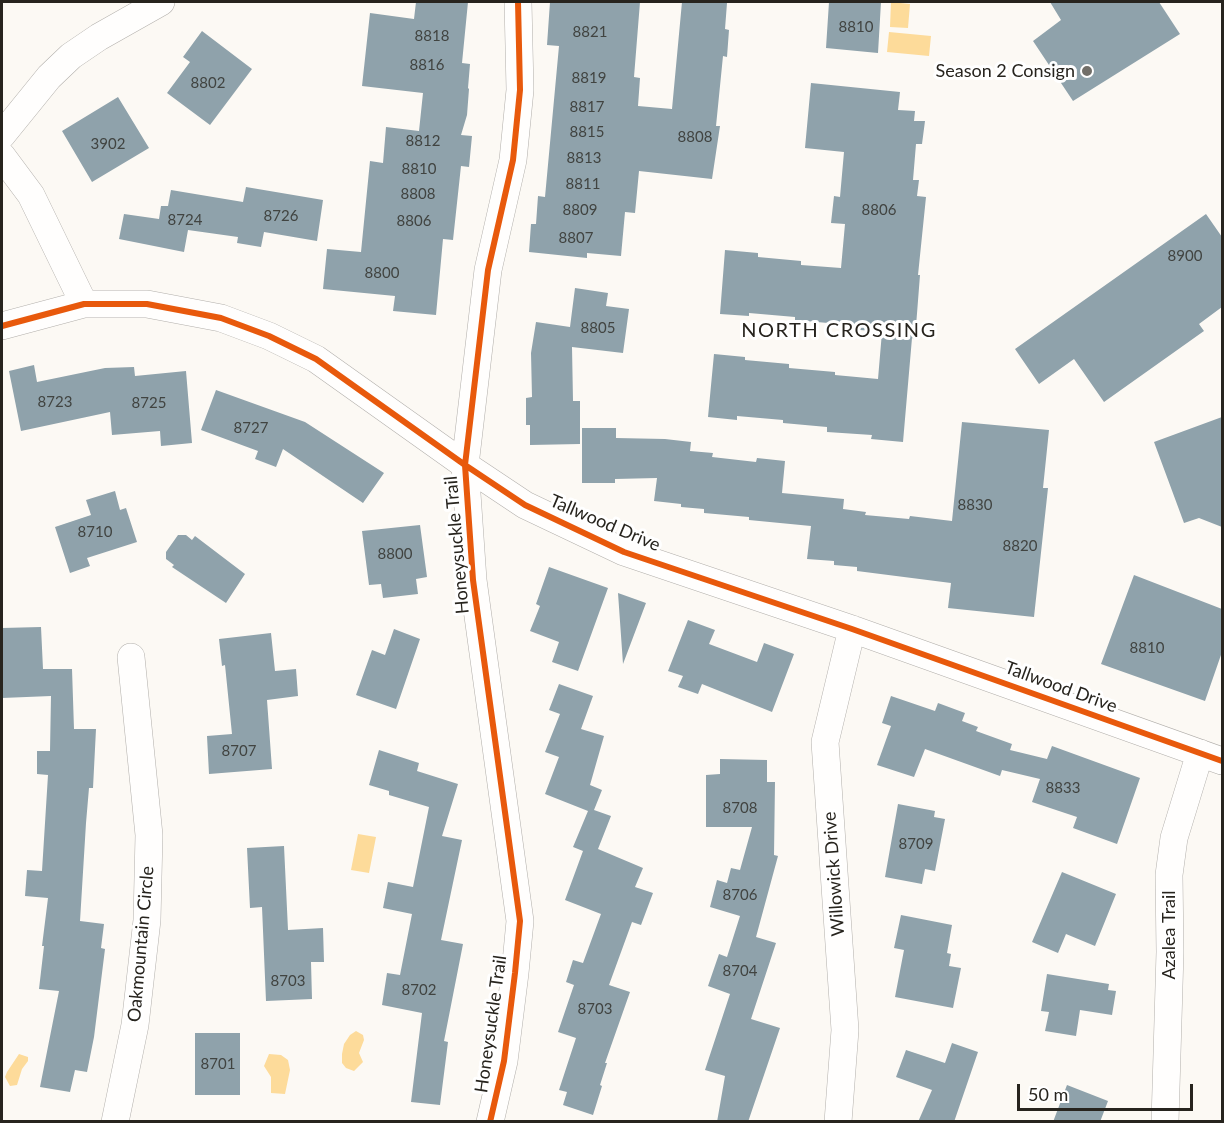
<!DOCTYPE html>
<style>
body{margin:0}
#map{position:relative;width:1224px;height:1123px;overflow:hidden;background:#fcf9f4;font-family:Lato,sans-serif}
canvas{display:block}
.frame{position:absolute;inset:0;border:3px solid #27241e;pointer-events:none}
.scale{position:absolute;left:1017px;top:1084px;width:176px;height:27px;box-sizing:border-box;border:3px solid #27241e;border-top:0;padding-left:8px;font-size:18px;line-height:21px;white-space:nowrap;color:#27241e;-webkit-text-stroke:4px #fff;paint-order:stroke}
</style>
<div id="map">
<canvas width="1224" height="1123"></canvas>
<div class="frame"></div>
<div class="scale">50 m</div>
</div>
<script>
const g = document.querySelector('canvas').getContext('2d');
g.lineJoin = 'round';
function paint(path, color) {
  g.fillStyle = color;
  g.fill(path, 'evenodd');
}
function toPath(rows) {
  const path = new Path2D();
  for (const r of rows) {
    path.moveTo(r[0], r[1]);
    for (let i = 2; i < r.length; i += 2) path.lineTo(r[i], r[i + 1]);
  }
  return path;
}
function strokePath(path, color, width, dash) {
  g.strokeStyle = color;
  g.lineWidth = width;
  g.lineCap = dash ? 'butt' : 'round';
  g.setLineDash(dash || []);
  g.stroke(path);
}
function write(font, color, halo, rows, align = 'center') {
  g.font = font + ' Lato,sans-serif';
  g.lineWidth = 6;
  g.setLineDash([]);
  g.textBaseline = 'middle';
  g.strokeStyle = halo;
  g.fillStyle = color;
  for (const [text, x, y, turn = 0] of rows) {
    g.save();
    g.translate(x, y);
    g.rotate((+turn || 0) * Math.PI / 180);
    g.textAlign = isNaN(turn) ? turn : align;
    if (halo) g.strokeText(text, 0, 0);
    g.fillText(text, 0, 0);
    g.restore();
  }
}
const water = toPath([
 [891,2,910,4,908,28,890,27],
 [889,32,931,36,929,56,887,52],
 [358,834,376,837,369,873,351,870],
 [356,1031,363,1035,364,1040,359,1053,363,1062,354,1071,346,1068,342,1063,342,1054,344,1044,350,1035],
 [19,1054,28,1057,28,1061,22,1069,17,1085,10,1086,5,1077,7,1072],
 [269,1054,281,1055,288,1060,290,1070,285,1094,271,1093,271,1077,264,1066]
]);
const building = toPath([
 [416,2,468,2,462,63,470,64,468,88,469,89,467,115,461,135,472,136,469,167,461,166,453,240,443,239,436,315,393,311,395,296,323,289,327,249,361,252,370,161,383,163,386,127,419,131,423,93,362,86,370,13,414,19],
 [550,2,640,2,634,77,640,78,638,106,672,109,682,2,727,3,725,29,729,30,727,57,723,56,716,126,720,126,712,179,639,171,635,213,625,212,621,256,587,253,587,258,529,252,531,224,536,224,538,196,545,197,559,46,547,45],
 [829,2,881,2,878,53,826,48],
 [1050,2,1159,2,1180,34,1073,101,1033,41,1061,20],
 [202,31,252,69,210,125,167,93,190,62,183,57],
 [811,83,900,92,898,110,915,111,914,121,925,121,922,144,916,144,913,180,919,180,917,196,926,197,918,275,920,275,915,339,912,338,903,442,871,439,872,435,827,432,827,427,783,423,783,420,737,416,737,420,708,417,714,354,745,357,745,360,789,364,789,368,835,372,835,375,878,379,882,332,839,328,839,324,795,320,795,317,749,313,749,316,720,314,725,250,758,253,758,257,801,261,801,265,841,268,845,224,831,223,834,196,840,197,844,152,805,148],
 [118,97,149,148,92,182,62,131],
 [246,187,323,200,317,241,264,232,261,247,237,243,238,237,188,230,184,252,119,239,124,214,159,219,161,206,168,206,171,190,243,202],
 [1206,214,1222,237,1222,307,1199,324,1204,331,1104,402,1074,359,1039,384,1015,349],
 [575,288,608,293,606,306,629,309,623,353,572,347,573,401,580,401,580,444,530,445,530,425,526,425,526,398,532,397,531,353,536,322,570,327],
 [34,365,37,382,105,368,134,367,135,376,186,371,192,443,161,446,160,431,112,435,110,412,21,431,9,371],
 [216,390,305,422,384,473,363,503,283,449,276,467,255,459,258,451,201,430],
 [1222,417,1222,527,1199,518,1184,523,1154,442],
 [962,422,1049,430,1043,488,1048,488,1034,617,948,608,951,583,857,571,857,567,834,565,834,561,807,559,811,526,749,520,749,517,704,513,704,509,681,507,681,504,654,501,657,478,615,479,615,483,582,483,582,428,616,428,616,438,665,439,691,442,690,451,713,453,712,457,756,462,757,458,785,461,782,493,844,499,843,509,866,512,865,515,909,519,910,516,952,521],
 [115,491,120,510,126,508,137,542,87,558,90,566,70,573,55,527,91,515,86,500],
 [420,525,427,577,416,579,418,594,383,598,381,584,369,585,362,531],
 [178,535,186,535,192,540,195,536,245,574,226,603,172,567,174,565,166,559,166,552],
 [549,567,608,588,578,671,552,662,559,642,530,631,540,606,536,604],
 [1134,575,1222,609,1222,652,1205,701,1101,664],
 [618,593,646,603,623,664],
 [688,620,715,630,709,644,757,662,764,643,794,654,772,712,702,684,698,694,678,687,683,676,668,671],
 [41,627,43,669,72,669,74,729,96,729,93,788,89,788,86,823,80,921,104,924,101,948,105,949,94,1037,87,1072,75,1070,70,1092,40,1087,59,991,39,989,44,946,42,946,48,898,25,896,27,870,42,871,48,775,37,774,37,751,50,751,51,696,2,698,2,628],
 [394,629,420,639,396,709,356,695,372,650,385,655],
 [271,633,275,671,296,669,298,696,267,700,272,769,209,774,207,736,232,734,225,665,222,666,219,639],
 [559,684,593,696,581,729,604,736,590,785,602,790,594,810,611,816,598,849,643,868,635,887,653,893,641,925,632,922,609,985,630,992,605,1063,607,1063,600,1085,602,1086,593,1115,563,1105,567,1092,559,1090,576,1038,558,1032,574,985,566,982,573,960,583,963,601,914,565,900,583,851,573,847,588,811,545,794,559,757,545,752,560,714,549,710],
 [891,696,935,711,938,703,965,713,962,721,978,727,976,731,1012,744,1010,750,1047,759,1052,746,1140,778,1117,844,1073,828,1077,817,1032,802,1040,779,1002,770,1000,776,925,749,914,777,877,765,891,726,882,723],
 [379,750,419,763,417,771,458,784,442,836,462,840,441,940,463,944,444,1041,448,1042,440,1105,411,1102,422,1013,382,1005,387,973,400,975,412,914,383,908,388,882,413,887,429,807,389,795,389,791,369,785],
 [720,759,767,760,767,782,775,782,774,855,778,856,756,937,776,943,751,1019,780,1028,748,1122,717,1122,725,1076,705,1070,730,994,708,986,719,954,727,957,740,916,710,907,717,880,727,883,731,868,740,870,752,827,706,827,706,775,720,774],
 [898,804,935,811,934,817,945,819,935,871,925,869,922,884,885,877],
 [284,846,288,930,323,928,324,962,311,962,312,999,266,1001,262,907,250,908,247,848],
 [1062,872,1116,894,1095,946,1066,934,1058,953,1032,942],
 [901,915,952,925,947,953,951,954,949,966,961,968,953,1008,895,997,904,950,894,948],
 [1047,974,1109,984,1108,990,1116,991,1112,1015,1080,1010,1076,1036,1045,1031,1049,1012,1041,1011],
 [195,1033,240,1033,240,1095,195,1095],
 [952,1043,978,1052,954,1122,918,1122,932,1090,896,1077,906,1050,945,1063],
 [1067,1085,1108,1101,1100,1122,1053,1122]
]);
const minor = toPath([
 [2,135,49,77,71,56,99,37,161,2],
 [2,156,31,195,84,304],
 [2,326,84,304,147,304,221,318,269,336,316,359,465,465,525,505,624,552,852,629,1222,761],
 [115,1122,135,1025,147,920,149,835,131,657],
 [490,1122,504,1061,515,973,520,921,473,580,465,465,488,270,513,160,520,90,518,2],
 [838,1122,845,1030,825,742,852,629],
 [1165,1122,1170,952,1169,875,1174,838,1200,753]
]);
const cycleway = toPath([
 [2,326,84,304,147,304,221,318,269,336,316,359,465,465,525,505,624,552,852,629,1222,761],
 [490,1122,504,1061,515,973,520,921,473,580,465,465,488,270,513,160,520,90,518,2]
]);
const markers = [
 [1087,71,6,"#726f69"]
];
const numberNames = [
 ["8810",856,27],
 ["8821",590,32],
 ["8818",432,36],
 ["8816",427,65],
 ["8819",589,78],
 ["8802",208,83],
 ["8817",587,107],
 ["8815",587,132],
 ["8808",695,137],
 ["8812",423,141],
 ["3902",108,144],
 ["8813",584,158],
 ["8810",419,169],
 ["8811",583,184],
 ["8808",418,194],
 ["8809",580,210],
 ["8806",879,210],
 ["8726",281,216],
 ["8724",185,220],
 ["8806",414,221],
 ["8807",576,238],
 ["8900",1185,256],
 ["8800",382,273],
 ["8805",598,328],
 ["8723",55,402],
 ["8725",149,403],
 ["8727",251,428],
 ["8830",975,505],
 ["8710",95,532],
 ["8820",1020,546],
 ["8800",395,554],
 ["8810",1147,648],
 ["8707",239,751],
 ["8833",1063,788],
 ["8708",740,808],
 ["8709",916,844],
 ["8706",740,895],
 ["8704",740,971],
 ["8703",288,981],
 ["8702",419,990],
 ["8703",595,1009],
 ["8701",218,1064]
];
const poiNames = [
 ["Season 2 Consign",1075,71]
];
const streetNames = [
 ["Tallwood Drive",605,523,23],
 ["Honeysuckle Trail",457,545,-95],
 ["Tallwood Drive",1061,687,20],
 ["Willowick Drive",834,874,-94],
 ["Azalea Trail",1169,935,-90],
 ["Oakmountain Circle",141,944,-85],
 ["Honeysuckle Trail",491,1024,-82]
];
const neighbourhoodNames = [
 ["NORTH CROSSING",839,331]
];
paint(water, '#fddb9a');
paint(building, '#8fa2ab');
strokePath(minor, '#b2afab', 28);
strokePath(minor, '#fffefd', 27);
strokePath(cycleway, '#e8590c', 6);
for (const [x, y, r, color] of markers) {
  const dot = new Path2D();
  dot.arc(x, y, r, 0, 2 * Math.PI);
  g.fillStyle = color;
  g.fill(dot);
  strokePath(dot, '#fff', 2);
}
write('15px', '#414441', null, numberNames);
write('18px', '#27241e', '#fff', poiNames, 'right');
write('18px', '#27241e', '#fff', streetNames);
g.letterSpacing = '1.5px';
write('20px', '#27241e', '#fff', neighbourhoodNames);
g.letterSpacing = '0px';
</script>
